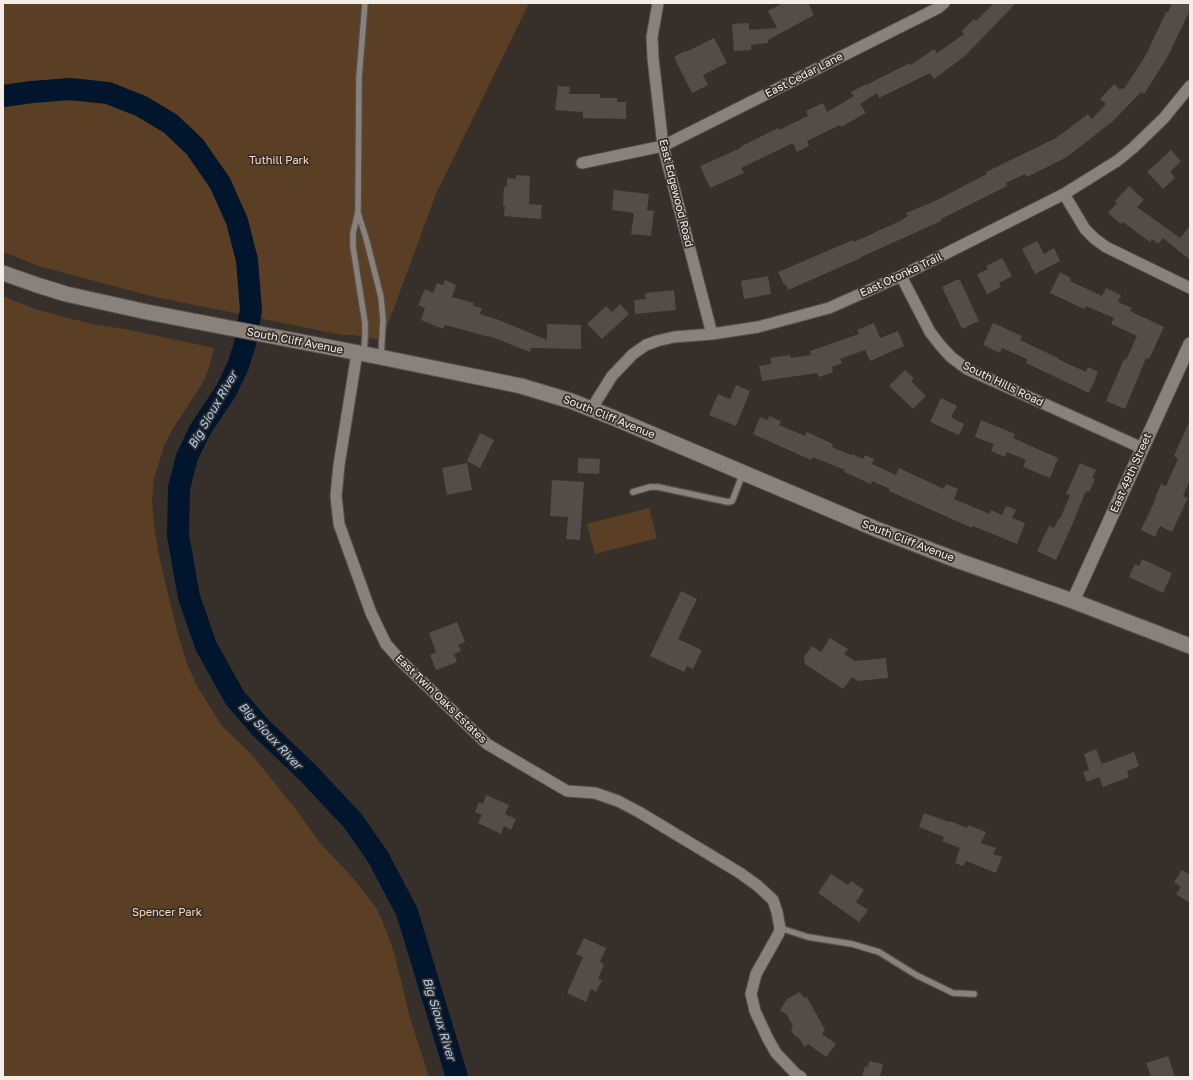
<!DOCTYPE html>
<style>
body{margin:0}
#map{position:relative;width:1193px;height:1080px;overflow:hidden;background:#37302a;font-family:"Golos Text",sans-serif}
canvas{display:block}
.frame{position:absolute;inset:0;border:4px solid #f2ede9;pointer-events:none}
</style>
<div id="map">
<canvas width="1193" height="1080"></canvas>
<div class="frame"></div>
</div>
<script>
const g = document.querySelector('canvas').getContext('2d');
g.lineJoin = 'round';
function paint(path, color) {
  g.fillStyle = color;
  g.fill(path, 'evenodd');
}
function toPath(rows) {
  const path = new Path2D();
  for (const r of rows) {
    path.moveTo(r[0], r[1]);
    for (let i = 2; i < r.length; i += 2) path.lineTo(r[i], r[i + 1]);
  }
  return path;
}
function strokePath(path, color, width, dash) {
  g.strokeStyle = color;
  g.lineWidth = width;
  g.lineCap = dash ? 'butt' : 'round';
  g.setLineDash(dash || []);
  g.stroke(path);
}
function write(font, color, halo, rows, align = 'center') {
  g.font = font + ' "Golos Text",sans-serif';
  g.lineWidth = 3.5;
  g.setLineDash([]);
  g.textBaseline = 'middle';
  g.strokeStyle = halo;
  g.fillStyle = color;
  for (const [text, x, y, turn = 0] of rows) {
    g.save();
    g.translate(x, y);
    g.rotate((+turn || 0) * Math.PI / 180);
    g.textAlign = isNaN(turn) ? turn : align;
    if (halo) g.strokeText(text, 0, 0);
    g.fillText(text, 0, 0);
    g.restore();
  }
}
const green = toPath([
 [3,3,529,3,436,194,382,340,354,335,342,335,151,296,42,267,3,252],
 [3,296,35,309,72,319,97,325,125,329,214,348,208,371,202,384,172,430,164,446,154,478,152,500,154,525,159,556,177,631,187,664,198,688,222,726,252,755,297,811,320,843,353,878,377,909,384,925,394,952,410,1018,429,1077,3,1077],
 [649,508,657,538,595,554,587,524]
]);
const river = toPath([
 [3,96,32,92,70,89,108,93,141,106,171,124,195,147,220,183,237,221,247,260,251,310,245,344,238,366,226,391,200,430,187,457,179,488,178,535,189,597,206,646,235,698,261,728,308,773,353,821,378,857,407,912,457,1077]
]);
const building = toPath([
 [783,3,808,3,814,15,768,40,768,43,751,45,751,50,734,51,732,24,749,23,749,30,777,28,768,11],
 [994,3,1016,3,965,56,934,79,930,73,879,98,877,93,860,104,866,113,841,127,840,125,807,141,809,146,797,152,793,143,741,168,744,173,710,188,700,166,741,148,740,147,778,128,779,130,808,116,806,111,823,103,827,112,854,96,851,92,866,84,866,85,910,63,911,65,934,49,937,53,964,34,962,31,974,19,976,21],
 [1172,3,1190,3,1190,10,1167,58,1144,94,1141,92,1113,121,1067,157,1027,177,1025,174,1006,183,1007,186,941,219,941,221,861,257,861,258,788,290,786,284,784,285,778,272,853,240,854,242,900,221,908,216,906,213,933,202,987,174,986,172,1056,138,1088,114,1092,119,1106,104,1100,99,1114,84,1120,90,1122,88,1124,89,1146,55,1166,12,1168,12],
 [714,38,727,63,703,75,708,85,692,93,674,57,685,51,686,52],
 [558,86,570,87,569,94,600,94,600,98,617,98,617,102,626,102,626,119,583,118,583,112,555,110],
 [1171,150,1181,161,1170,172,1175,178,1163,189,1147,172],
 [516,175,530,176,529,204,542,205,541,219,504,216,505,206,503,206,504,187,507,187,507,178,516,179],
 [1129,186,1144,200,1137,207,1180,238,1190,226,1190,260,1163,238,1158,244,1152,239,1150,242,1123,222,1121,224,1108,213,1117,203,1115,201],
 [614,190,649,194,647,210,654,211,651,236,631,234,634,213,612,210],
 [1037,241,1044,254,1054,248,1060,261,1035,274,1022,249],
 [1002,258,1012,276,999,283,1001,287,987,294,977,274,988,269,986,266],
 [1060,272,1071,278,1070,281,1102,296,1106,288,1121,295,1118,302,1132,308,1130,311,1164,327,1149,359,1146,358,1125,409,1106,401,1124,359,1126,360,1137,336,1111,324,1114,318,1086,306,1084,309,1050,293],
 [768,276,771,294,744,299,741,281],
 [445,280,456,285,452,297,474,303,473,306,482,308,480,314,499,320,547,340,547,324,581,325,581,349,531,348,530,352,489,336,489,337,445,325,443,329,421,320,425,308,418,305,425,289,433,293,437,283,443,285],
 [956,280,960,280,979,321,962,329,942,287],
 [674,290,676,310,635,314,634,300,646,299,645,293],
 [620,304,629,314,602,339,587,324,606,306,612,312],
 [874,323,880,338,898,331,904,346,870,361,865,350,840,359,842,363,832,367,833,372,819,377,817,373,762,381,759,366,771,364,770,358,790,355,791,358,811,355,810,351,859,334,857,330],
 [993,323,1022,336,1020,340,1058,358,1058,359,1086,372,1088,367,1098,372,1089,393,1026,363,1027,359,1002,348,1000,353,983,345],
 [905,370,914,378,911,381,926,396,913,409,889,386],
 [736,385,750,391,736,426,709,415,718,394,730,399],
 [941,398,957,406,951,417,964,424,959,435,930,422],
 [769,416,781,421,779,425,805,436,807,432,833,444,832,447,851,455,852,454,863,459,865,455,874,459,872,464,896,475,899,468,944,489,946,484,958,489,954,499,990,514,991,510,1002,515,1006,506,1016,510,1012,518,1025,523,1017,544,973,526,972,528,889,491,890,489,872,481,871,484,844,472,845,470,813,457,811,460,753,434,760,417,768,420],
 [981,420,1015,434,1013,438,1058,458,1050,478,1023,467,1026,460,1007,452,1005,457,991,451,994,444,975,437],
 [1190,420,1190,480,1183,496,1188,498,1172,532,1160,526,1155,537,1141,530,1156,498,1155,498,1161,484,1166,486,1178,459,1174,456],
 [480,433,494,440,480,468,467,461],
 [578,458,600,459,599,474,578,473],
 [467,463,472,490,447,495,442,468],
 [1080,463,1096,470,1092,478,1095,479,1089,492,1086,491,1072,525,1056,560,1037,551,1049,526,1054,528,1059,518,1060,519,1070,495,1066,494],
 [552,480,584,482,580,540,566,539,568,517,550,516],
 [1142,559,1172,573,1163,593,1129,577,1135,564,1139,566],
 [681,591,697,599,678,639,702,650,693,669,687,666,684,672,650,656],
 [457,622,465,642,458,645,461,651,454,654,457,662,436,670,430,655,436,652,429,633],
 [830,638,848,649,844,654,855,661,886,658,888,678,858,681,852,677,843,689,805,664,804,657,812,646,821,652],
 [1096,749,1102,764,1134,752,1139,766,1127,771,1129,777,1103,787,1099,777,1087,782,1083,772,1089,770,1084,754],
 [486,795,509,805,505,814,516,819,511,830,504,826,501,834,478,823,482,815,475,812,479,802,483,804],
 [924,813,949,822,950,821,967,828,968,825,986,832,981,843,996,848,993,854,1002,857,996,873,966,861,963,866,955,863,960,848,942,841,944,837,919,827],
 [1182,870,1189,874,1190,873,1190,903,1176,894,1181,887,1174,882],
 [831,874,848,885,851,881,864,890,856,902,868,910,859,922,818,893],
 [584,938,606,948,600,962,604,964,598,979,602,980,596,992,591,989,586,1002,567,993,583,957,576,954],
 [800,992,804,998,807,997,825,1030,822,1034,836,1044,826,1057,808,1044,804,1047,800,1039,794,1035,791,1030,793,1026,787,1015,780,1010,787,999],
 [1168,1056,1175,1077,1151,1077,1146,1063],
 [869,1061,883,1064,880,1077,862,1077,865,1066,868,1067]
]);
const service = toPath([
 [358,213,366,238,381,297,383,320,381,357],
 [364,354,365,337,365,323,353,247,353,233,358,212,359,78,365,3],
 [633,492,650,487,658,487,728,502,732,501,733,499,743,473],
 [780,928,808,937,852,944,879,952,916,975,953,993,974,994]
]);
const minor = toPath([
 [658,3,652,37,653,58,663,146,712,334],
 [582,163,663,146,938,8,944,3],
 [1064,194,1085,229,1095,239,1106,247,1190,288],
 [901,276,930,332,940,345,951,357,967,369,1142,448],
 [357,353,339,465,336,496,339,524,371,613,386,644,402,662,487,744,567,791,595,793,618,801,639,812,740,873,758,886,773,900,777,912,780,928,779,933,756,974,751,994,755,1011,768,1039,776,1053,796,1074,801,1077],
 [592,408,612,376,633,354,646,345,657,341,674,337,712,334,758,327,829,308,901,276,1064,194,1117,161,1133,148,1164,118,1190,86]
]);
const tertiary = toPath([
 [1073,601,1190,344]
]);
const secondary = toPath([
 [3,273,37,285,66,294,147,312,380,357,497,381,521,386,571,401,614,418,876,529,959,561,1073,601,1190,646]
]);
const streetNames = [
 ["East Cedar Lane",804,75,-27],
 ["East Edgewood Road",676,193,76],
 ["East Otonka Trail",901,275,-25],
 ["South Cliff Avenue",295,341,11],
 ["South Hills Road",1003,384,26],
 ["South Cliff Avenue",609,417,22],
 ["East 49th Street",1131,473,-66],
 ["South Cliff Avenue",908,541,21],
 ["East Twin Oaks Estates",441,699,44]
];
const parkNames = [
 ["Tuthill Park",279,161],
 ["Spencer Park",167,913]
];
const waterNames = [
 ["Big Sioux River",213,410,-60],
 ["Big Sioux River",270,736,47],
 ["Big Sioux River",439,1019,73]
];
paint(green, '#5b3f24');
strokePath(river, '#01152c', 22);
paint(building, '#544c46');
strokePath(service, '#554f4a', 8);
strokePath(minor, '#554f4a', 13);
strokePath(tertiary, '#554f4a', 15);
strokePath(secondary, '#554f4a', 17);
strokePath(service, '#89817a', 5.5);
strokePath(minor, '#89817a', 11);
strokePath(tertiary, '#89817a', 13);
strokePath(secondary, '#89817a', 15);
write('11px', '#f2ede9', '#37302a', streetNames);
write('11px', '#fed9b9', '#37302a', parkNames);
write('italic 12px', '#a6d1fe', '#37302a', waterNames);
</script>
